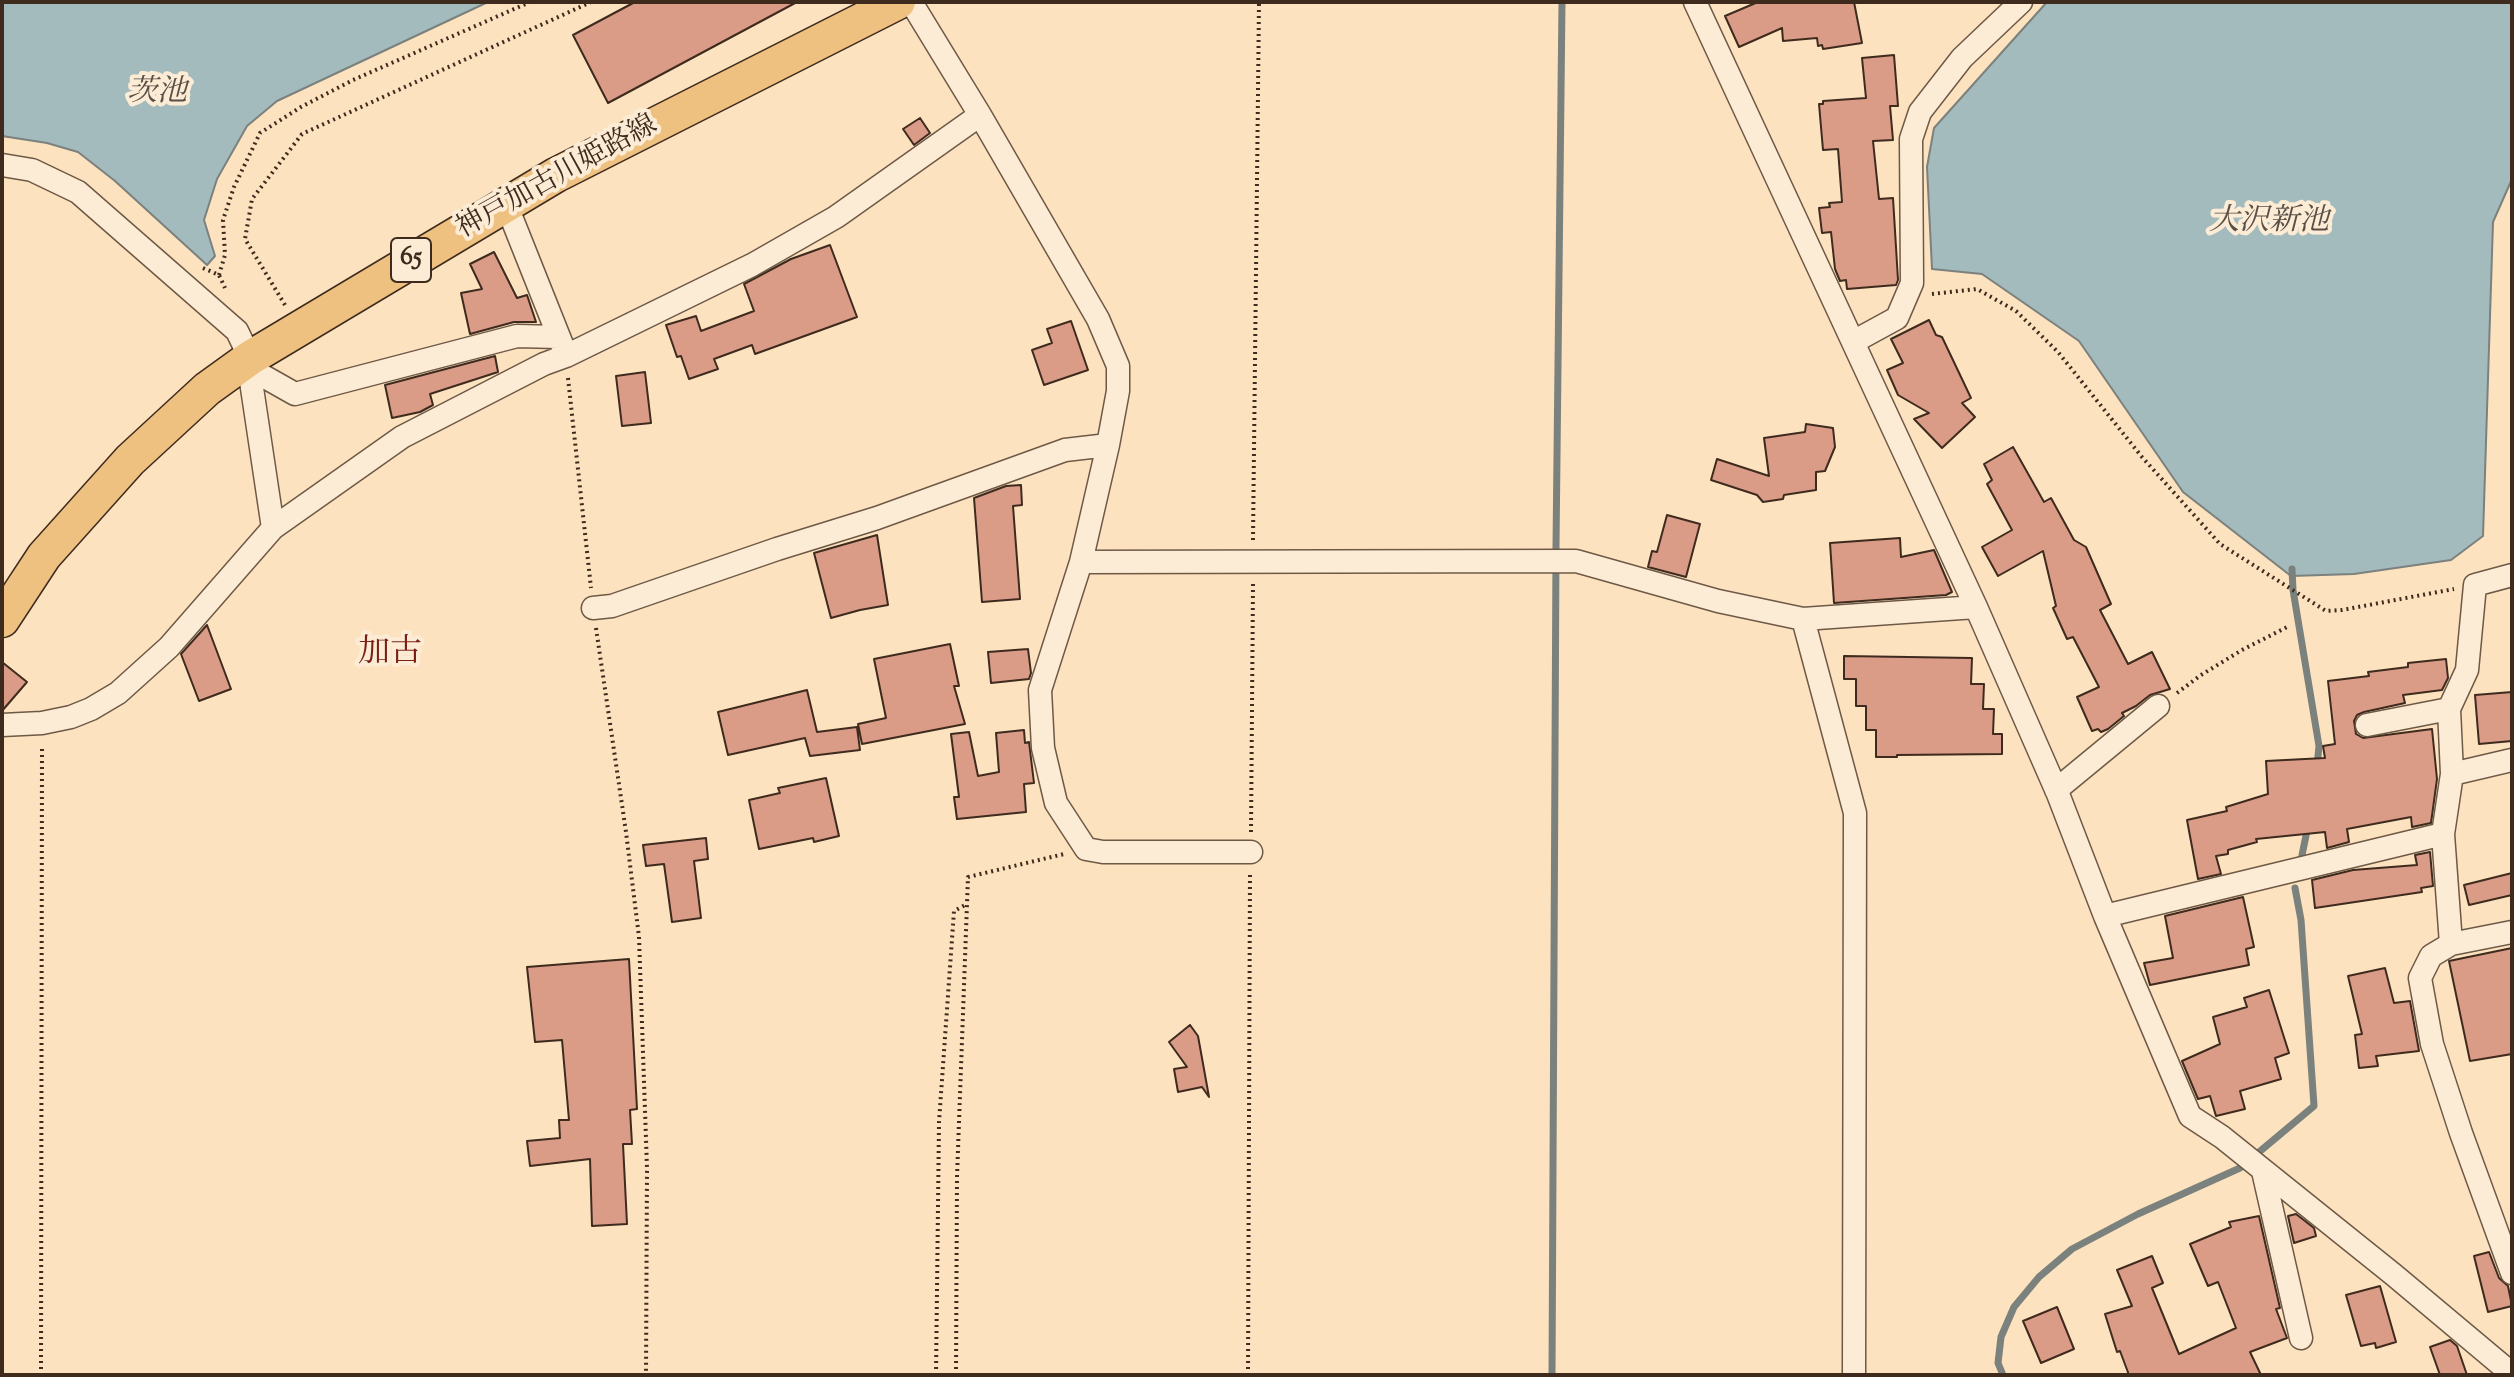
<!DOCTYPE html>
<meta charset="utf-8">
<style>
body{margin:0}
#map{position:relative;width:2514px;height:1377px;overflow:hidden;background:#fce2bf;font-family:"Sorts Mill Goudy",serif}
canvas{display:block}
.frame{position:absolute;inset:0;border:4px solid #3e2b1e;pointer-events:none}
</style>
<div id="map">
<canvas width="2514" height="1377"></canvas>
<div class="frame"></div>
</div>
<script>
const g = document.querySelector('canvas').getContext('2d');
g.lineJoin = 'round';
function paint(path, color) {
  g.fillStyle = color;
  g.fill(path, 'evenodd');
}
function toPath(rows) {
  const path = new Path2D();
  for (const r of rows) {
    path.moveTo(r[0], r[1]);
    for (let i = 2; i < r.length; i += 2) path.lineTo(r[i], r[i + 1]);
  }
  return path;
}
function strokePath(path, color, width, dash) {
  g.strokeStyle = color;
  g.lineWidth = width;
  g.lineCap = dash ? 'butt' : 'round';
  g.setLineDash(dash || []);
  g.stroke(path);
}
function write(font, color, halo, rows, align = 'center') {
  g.font = font + ' "Sorts Mill Goudy","Noto Serif JP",serif';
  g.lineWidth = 8;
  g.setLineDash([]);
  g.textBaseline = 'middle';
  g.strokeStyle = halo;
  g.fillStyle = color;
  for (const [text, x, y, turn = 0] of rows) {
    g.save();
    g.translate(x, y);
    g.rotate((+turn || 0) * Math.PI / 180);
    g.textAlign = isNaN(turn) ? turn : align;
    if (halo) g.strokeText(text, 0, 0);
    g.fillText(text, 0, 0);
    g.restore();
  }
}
const water = toPath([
 [2,2,488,2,277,101,247,126,217,179,204,220,215,256,207,265,115,181,78,152,47,143,2,136,2,2],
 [2047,2,2512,2,2512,179,2493,222,2483,536,2451,560,2354,574,2291,576,2183,492,2079,341,1982,274,1932,269,1927,167,1934,128,2047,2]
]);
const stream = toPath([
 [2292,569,2293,590,2319,746,2317,766],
 [2302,855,2308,826],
 [1552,1375,1556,546,1562,2],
 [2003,1375,1998,1363,2001,1337,2014,1307,2039,1277,2072,1249,2138,1214,2240,1168,2314,1106,2301,920,2295,888]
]);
const building = toPath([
 [635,2,797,2,608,103,573,35,635,2],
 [1758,2,1854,2,1862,43,1823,49,1822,45,1818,46,1817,38,1783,41,1782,28,1739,47,1725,16,1758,2],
 [1894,55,1898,106,1890,106,1893,140,1873,141,1879,199,1893,198,1898,280,1896,285,1847,289,1846,280,1840,281,1835,269,1831,232,1822,233,1819,208,1830,207,1829,203,1842,202,1838,149,1823,150,1819,104,1823,104,1823,101,1866,98,1862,58,1894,55],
 [920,118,930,133,914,145,903,129,920,118],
 [830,245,857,317,755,354,752,345,714,359,718,369,689,379,681,356,677,357,666,325,696,316,701,331,754,311,744,284,791,259,830,245],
 [494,252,517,298,527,295,536,322,514,322,470,334,461,293,482,289,470,264,494,252],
 [1929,320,1936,335,1942,337,1971,398,1962,403,1975,417,1942,448,1914,419,1929,413,1898,395,1887,370,1903,363,1891,339,1929,320],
 [1071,321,1088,370,1044,385,1032,350,1052,343,1047,329,1071,321],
 [495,356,498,372,430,394,433,405,420,412,392,418,385,385,495,356],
 [645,372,651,423,622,426,616,376,645,372],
 [1806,424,1833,428,1835,447,1825,471,1816,472,1816,490,1784,495,1783,499,1763,502,1757,495,1711,480,1717,459,1769,476,1764,438,1805,432,1806,424],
 [2013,447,2044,502,2051,498,2074,540,2086,547,2111,604,2100,610,2128,664,2152,652,2170,689,2150,695,2136,706,2122,713,2124,716,2108,729,2101,732,2098,729,2092,731,2077,697,2099,687,2073,637,2067,639,2053,608,2056,606,2043,551,1998,576,1982,547,2012,530,1987,484,1992,480,1984,464,2013,447],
 [1021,485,1022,505,1013,506,1020,599,982,602,974,498,1006,486,1021,485],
 [1667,515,1700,524,1686,577,1648,567,1652,551,1657,552,1667,515],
 [877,535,888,605,860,610,831,618,814,553,877,535],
 [1900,538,1901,557,1934,550,1952,592,1946,595,1834,603,1830,543,1900,538],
 [207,625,231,689,199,701,181,654,207,625],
 [950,644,959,686,954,686,965,724,862,744,858,724,886,718,874,659,950,644],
 [1028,649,1031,673,1029,679,991,683,988,652,1028,649],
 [1844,656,1972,658,1971,684,1984,684,1983,709,1994,709,1993,734,2002,734,2002,754,1897,755,1897,757,1876,757,1876,730,1866,730,1866,706,1856,706,1856,679,1844,679,1844,656],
 [2446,659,2448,678,2442,690,2403,695,2405,703,2364,712,2357,715,2354,721,2356,734,2363,738,2432,729,2437,779,2431,823,2412,827,2411,817,2347,829,2349,842,2327,848,2325,832,2256,839,2257,842,2228,850,2228,854,2216,856,2221,874,2198,879,2187,820,2227,811,2226,807,2268,794,2266,761,2325,758,2323,746,2335,744,2328,681,2369,676,2368,672,2408,667,2408,663,2446,659],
 [2,662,27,682,2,711,2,662],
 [807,690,817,732,857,727,860,750,810,756,805,738,728,755,718,712,807,690],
 [2512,692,2512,741,2479,744,2475,695,2512,692],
 [1024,730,1025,743,1029,742,1034,783,1024,784,1026,812,957,819,954,797,959,797,951,734,969,732,978,776,999,772,996,733,1024,730],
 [826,778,839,836,814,842,813,838,759,849,749,800,780,793,778,788,826,778],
 [706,838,708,859,694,861,701,918,672,922,664,864,646,866,643,845,706,838],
 [2430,852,2433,886,2421,888,2422,892,2315,908,2312,880,2353,870,2417,865,2415,855,2430,852],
 [2512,873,2512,895,2469,905,2464,885,2512,873],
 [2243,897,2254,947,2246,949,2249,965,2150,985,2144,963,2173,958,2165,916,2243,897],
 [2512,948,2512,1054,2470,1061,2449,961,2512,948],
 [629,959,637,1109,630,1110,632,1144,623,1144,627,1224,592,1226,590,1159,530,1166,527,1141,560,1138,559,1120,569,1120,562,1040,535,1042,527,967,629,959],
 [2385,968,2394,1003,2410,1001,2419,1051,2376,1056,2378,1066,2359,1068,2355,1035,2362,1034,2348,976,2385,968],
 [2269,990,2289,1053,2275,1058,2281,1079,2240,1091,2245,1109,2216,1116,2210,1096,2198,1099,2182,1061,2220,1044,2213,1017,2247,1007,2244,998,2269,990],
 [1190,1025,1198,1036,1209,1097,1202,1087,1178,1092,1174,1069,1187,1067,1169,1042,1190,1025],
 [2296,1214,2314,1228,2316,1236,2294,1243,2288,1216,2296,1214],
 [2259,1216,2280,1308,2276,1309,2287,1338,2250,1352,2261,1375,2129,1375,2120,1351,2117,1352,2105,1314,2132,1306,2117,1270,2152,1256,2163,1283,2152,1288,2179,1354,2236,1328,2218,1282,2208,1286,2190,1244,2231,1227,2229,1222,2259,1216],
 [2489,1252,2499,1278,2508,1286,2512,1306,2488,1312,2474,1256,2489,1252],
 [2380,1286,2396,1342,2376,1348,2375,1343,2361,1346,2346,1295,2380,1286],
 [2057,1307,2074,1349,2041,1363,2023,1321,2057,1307],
 [2450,1340,2457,1346,2467,1375,2440,1375,2430,1347,2450,1340]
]);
const path = toPath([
 [203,268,219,275,225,288],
 [219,275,225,255,223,220,234,187,260,133,301,107,353,80,530,2],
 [1932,294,1977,289,2016,311,2058,352,2142,457,2220,544,2326,611,2342,610,2454,589],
 [285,305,245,239,252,199,302,134,591,2],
 [568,378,591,588],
 [1253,540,1259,2],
 [596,628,626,832,639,937,647,1168,646,1375],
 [2177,693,2201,675,2242,650,2289,626],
 [1251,832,1253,584],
 [41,1375,42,745],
 [936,1375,939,1122,954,911,967,904],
 [956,1375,957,1177,968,877,1064,854],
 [1248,1375,1250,872]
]);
const street = toPath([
 [911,2,980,115,1098,319,1118,366,1118,391,1108,445,1081,562,1040,690,1043,748,1056,803,1086,849,1103,852,1251,852],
 [1695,2,1976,607,2058,794,2105,916,2190,1116,2222,1137,2394,1275,2512,1374],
 [2,165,32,170,78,192,237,331,250,358,249,368,273,528],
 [506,204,563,347],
 [1853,342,1897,318,1912,283,1911,139,1920,112,1962,58,2021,2],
 [249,368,295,394,517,336,558,337],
 [1081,562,1576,561,1718,601,1803,619,1855,813,1854,1375],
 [593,608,612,606,777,549,877,518,1065,450,1108,445],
 [1803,619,1976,607],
 [2,725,42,723,71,717,91,709,118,693,169,647,273,528,402,437,544,364,566,356,752,265,836,217,980,115],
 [2367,725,2449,709],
 [2452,774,2512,760],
 [2056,790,2158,706],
 [2105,916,2443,834],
 [2512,932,2451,944,2431,956,2420,978,2432,1044,2461,1133,2512,1273],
 [2451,944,2443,834,2452,774,2449,709,2467,670,2475,585,2512,575],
 [2263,1171,2301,1338]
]);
const primary = toPath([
 [2,620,44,556,130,460,207,389,250,358,556,175,898,2]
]);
const shields = [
 [411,260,40]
];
const shieldNames = [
 ["65",411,260]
];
const streetNames = [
 ["神戸加古川姫路線",558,179,-29]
];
const waterNames = [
 ["茨池",157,95],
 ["大沢新池",2269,224]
];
const quarterNames = [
 ["加古",390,656]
];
paint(water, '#a4bbbd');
strokePath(water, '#7b817d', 2);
strokePath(stream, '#7b817d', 7);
paint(building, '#da9b87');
strokePath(building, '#3e2b1e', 2);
strokePath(street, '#6e5946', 25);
strokePath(primary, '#3e2b1e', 37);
strokePath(path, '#3e2b1e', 4, [2, 4]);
strokePath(street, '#fdecd5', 22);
strokePath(primary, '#eec180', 34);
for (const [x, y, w] of shields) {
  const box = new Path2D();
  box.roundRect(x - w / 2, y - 22, w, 44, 6);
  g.fillStyle = '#fdecd5';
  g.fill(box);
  strokePath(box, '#3e2b1e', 2);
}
write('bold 26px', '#3e2b1e', null, shieldNames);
write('28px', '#3e2b1e', '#fdecd5', streetNames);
write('italic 30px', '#584f46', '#fdecd5', waterNames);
write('32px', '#7a1f14', '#fdecd5', quarterNames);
</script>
